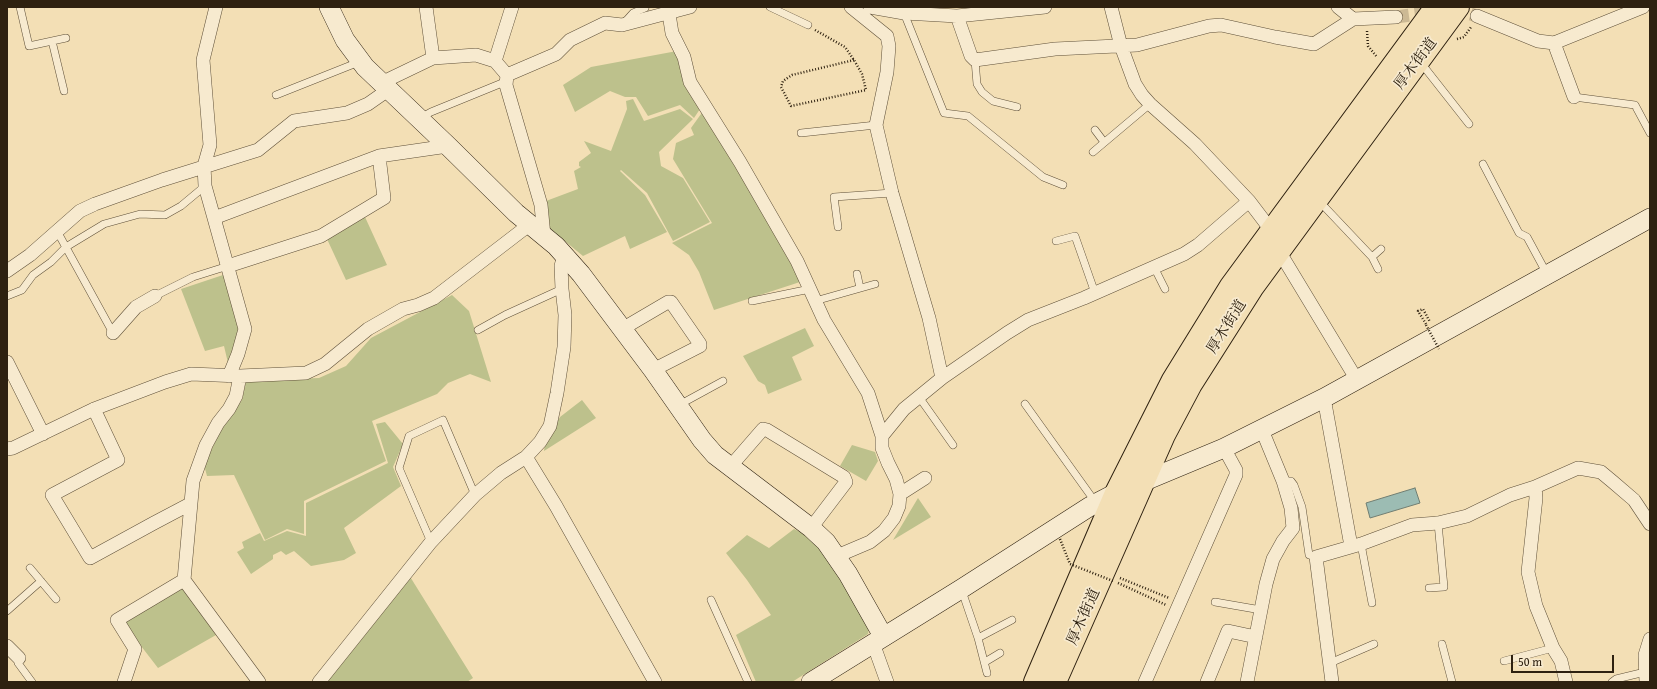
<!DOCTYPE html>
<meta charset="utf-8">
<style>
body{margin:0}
#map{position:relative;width:1657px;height:689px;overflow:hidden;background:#f3dfb5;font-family:"Gentium Book Plus",serif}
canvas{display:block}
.frame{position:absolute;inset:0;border:8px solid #2e2110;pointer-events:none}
.scale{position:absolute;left:1511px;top:655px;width:103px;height:18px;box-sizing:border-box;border:2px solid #2e2110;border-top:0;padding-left:5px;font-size:12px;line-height:14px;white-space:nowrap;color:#2e2110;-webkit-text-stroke:3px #f7eacf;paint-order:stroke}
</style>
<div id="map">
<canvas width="1657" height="689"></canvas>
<div class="frame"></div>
<div class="scale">50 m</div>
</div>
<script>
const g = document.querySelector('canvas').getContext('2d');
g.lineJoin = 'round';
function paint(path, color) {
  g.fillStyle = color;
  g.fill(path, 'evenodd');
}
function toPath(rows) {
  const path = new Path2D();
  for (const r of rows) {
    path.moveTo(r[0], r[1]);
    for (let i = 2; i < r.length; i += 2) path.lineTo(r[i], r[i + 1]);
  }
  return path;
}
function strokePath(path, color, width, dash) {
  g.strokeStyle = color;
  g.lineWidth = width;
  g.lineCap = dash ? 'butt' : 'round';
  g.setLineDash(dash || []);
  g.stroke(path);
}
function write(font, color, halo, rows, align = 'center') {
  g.font = font + ' "Gentium Book Plus","Noto Serif JP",serif';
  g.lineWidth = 3.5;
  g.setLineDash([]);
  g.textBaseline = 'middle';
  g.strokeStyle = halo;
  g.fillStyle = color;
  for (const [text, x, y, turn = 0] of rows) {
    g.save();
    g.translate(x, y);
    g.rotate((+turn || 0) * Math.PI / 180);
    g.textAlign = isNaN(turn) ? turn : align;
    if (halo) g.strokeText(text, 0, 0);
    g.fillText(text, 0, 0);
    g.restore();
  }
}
const green = toPath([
 [677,51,702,106,694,118,680,105,648,116,636,97,625,97,610,91,575,112,563,85,591,67],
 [633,99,644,121,680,109,693,119,659,152,661,166,683,178,710,222,673,241,647,193,621,170,620,171,645,195,667,232,630,249,625,236,583,256,549,228,546,201,578,189,574,171,581,167,579,166,579,162,591,153,584,141,611,151,627,109,626,101],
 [706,107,787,250,800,282,714,310,699,272,689,255,672,243,712,223,673,159,676,143,694,135,691,128],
 [365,217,387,265,346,280,327,239],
 [226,274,240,330,228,363,224,346,205,351,181,289],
 [452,295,469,311,491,382,470,374,448,383,437,394,372,421,386,461,304,501,304,534,287,529,265,540,234,475,207,476,204,465,221,430,242,400,246,381,319,378,346,366,371,338],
 [805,328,814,346,792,357,802,380,768,394,765,385,758,381,743,356],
 [582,400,596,418,544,451,545,443,560,417],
 [385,422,403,444,393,467,401,486,344,528,356,553,344,560,311,566,294,551,286,555,281,551,273,555,273,559,251,574,237,552,244,548,242,542,260,533,264,541,287,531,306,536,306,503,388,463,376,424],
 [852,445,875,452,878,461,866,481,840,466],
 [918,498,931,517,893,540],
 [794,529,809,536,826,554,869,628,868,634,792,682,756,682,736,635,771,615,747,580,726,553,747,535,769,548],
 [409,575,473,678,467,682,326,682],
 [182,587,216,635,158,668,121,620]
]);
const water = toPath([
 [1415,488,1420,503,1370,518,1366,503,1415,488]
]);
const streetTunnel = toPath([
 [1396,17,1454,9,1477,16]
]);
const path = toPath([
 [815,30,845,47,854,60,862,74,866,90,791,106,781,87,783,81,792,75,854,60],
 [1367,31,1368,46,1377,57],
 [1457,39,1464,37,1471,27],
 [1426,324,1418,311,1423,309,1430,322],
 [1120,578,1169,598],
 [1118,583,1166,605]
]);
const lane = toPath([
 [20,7,29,46,66,38],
 [770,7,808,25],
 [904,13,944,113,968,116,1043,177,1063,185],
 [624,23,633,13,645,8,644,7],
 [52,41,64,91],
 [975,60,977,84,982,92,993,101,1017,107],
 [1421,63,1469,124],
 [276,95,359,62],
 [1574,97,1635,105,1650,133],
 [420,118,431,112,507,81],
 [1095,130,1104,142],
 [801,133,876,125],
 [1093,152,1150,104],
 [1483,164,1519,233,1527,237,1547,274],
 [1319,201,1372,257,1378,269],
 [838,227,834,197,892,193],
 [57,231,113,333],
 [1056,241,1075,236,1095,293],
 [1372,257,1381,249],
 [1154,267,1165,289],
 [857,274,860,288],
 [7,296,22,290,33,275,51,262,66,247,104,224,140,214,165,215,181,206,205,186],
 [155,296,193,277,228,266],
 [752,301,810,289],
 [815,301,875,284],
 [478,330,505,315,562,289],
 [919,397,953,445],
 [1025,404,1096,503],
 [679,405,723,381],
 [1283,481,1291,481,1294,485,1302,507,1309,555,1316,557],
 [431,542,399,468,409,436,443,420,475,495],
 [1361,544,1372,603],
 [30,568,56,599],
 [1429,588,1444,587,1438,523],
 [962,591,978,638,987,673],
 [711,600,748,682],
 [1215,602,1261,610],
 [7,611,41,581],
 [978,638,1012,620],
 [1442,644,1452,682],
 [19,658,18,663,32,682],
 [1504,661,1553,648],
 [985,662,1000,653],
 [1330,663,1374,644],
 [1612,682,1616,679,1645,672]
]);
const street = toPath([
 [216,7,203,60,210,145,204,166,205,186,214,218,379,156,448,146],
 [426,7,433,58],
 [851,7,887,36,889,46,887,72,876,125,892,193,929,318,942,378],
 [870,7,904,13,957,16,1045,7],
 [1111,7,1121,46,1135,84,1142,95,1150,104,1195,144,1249,201,1271,230],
 [1338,7,1353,19,1396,17],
 [669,14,672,33,684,57,690,82,740,162,797,261,824,320,868,393,882,436],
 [957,16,971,56,975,60,1055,49,1137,45,1209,26,1221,25,1275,37,1314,44,1353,19],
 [1477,16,1538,41,1554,43,1643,7],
 [1554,43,1574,97],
 [495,61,512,7],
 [507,75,506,85,541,205,544,236],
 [381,83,433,58,476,55,495,61,507,75,556,54,570,40,605,23,622,25,690,7],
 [214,218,245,329,238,354,229,376],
 [1279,251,1357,380],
 [228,266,321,236,384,198,379,156],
 [7,271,30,255,80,211,95,204,162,180,258,150,294,121,347,113,368,104,388,90],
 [622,329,668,302,671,302,700,344,700,346,653,370],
 [113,333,136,307,155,296],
 [7,362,43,434],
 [240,376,236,396,229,409,218,423,206,445,193,481,184,580,259,682],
 [1324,398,1351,546],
 [94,409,118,460,52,495,90,558,154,523,190,504],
 [7,449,13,448,94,409,165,382,191,374,240,376,306,373,325,364,368,329,403,309,418,305,434,298,529,225],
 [526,457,556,506,655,682],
 [730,467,763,429,767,430,844,477,846,482,811,528],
 [1535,487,1536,498,1528,572,1536,606,1553,648,1561,661,1566,682],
 [900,494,925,478],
 [837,556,870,542,884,531,894,518,899,506,900,494,896,479,888,463,882,448,882,436,904,409,942,378,1007,333,1028,320,1084,298,1184,254,1198,245,1249,201],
 [873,643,887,682],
 [7,646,19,658],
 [124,682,135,649,117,620,184,580],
 [319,682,431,542,475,495,501,473,526,457,540,442,550,426,557,393,564,347,565,315,562,289,561,266,564,255],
 [1145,682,1236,475,1236,470,1224,448],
 [1207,682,1228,631,1256,637],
 [1247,682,1266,584,1273,559,1283,541,1293,528,1291,508,1283,481,1262,430],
 [1332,682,1316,557,1361,544,1412,525,1438,523,1467,516,1510,495,1535,487,1578,468,1601,472,1613,482,1634,500,1650,524],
 [1646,682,1645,655,1650,639]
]);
const secondary = toPath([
 [329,7,345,40,365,67,448,146,516,213,556,246,581,274,653,370,702,440,715,455,811,528,826,542,848,574,883,636],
 [811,682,961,589,1089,507,1116,493,1224,448,1324,398,1650,218]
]);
const highway = toPath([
 [1035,682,1116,493,1173,380,1231,286,1436,7],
 [1055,682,1164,435,1191,384,1252,288,1458,7]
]);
const pathBridge = toPath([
 [1426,325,1439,349],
 [1060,539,1070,564,1113,581]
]);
const streetNames = [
 ["厚木街道",1416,64,-53],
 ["厚木街道",1227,327,-58],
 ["厚木街道",1084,617,-66]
];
paint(green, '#bdc18c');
paint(water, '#9cbcb3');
strokePath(water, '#707e72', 1);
strokePath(streetTunnel, '#ccb994', 13, [13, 6]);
strokePath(lane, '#5f5039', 8);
strokePath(street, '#5f5039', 14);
strokePath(secondary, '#2e2110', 20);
strokePath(highway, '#2e2110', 24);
strokePath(path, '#2e2110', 2.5, [1, 2]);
strokePath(lane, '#f7eacf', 7);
strokePath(street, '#f7eacf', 13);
strokePath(secondary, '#f7eacf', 19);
strokePath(highway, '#f3dfb5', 22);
strokePath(pathBridge, '#2e2110', 2.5, [1, 2]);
write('15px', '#2e2110', '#f7eacf', streetNames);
</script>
